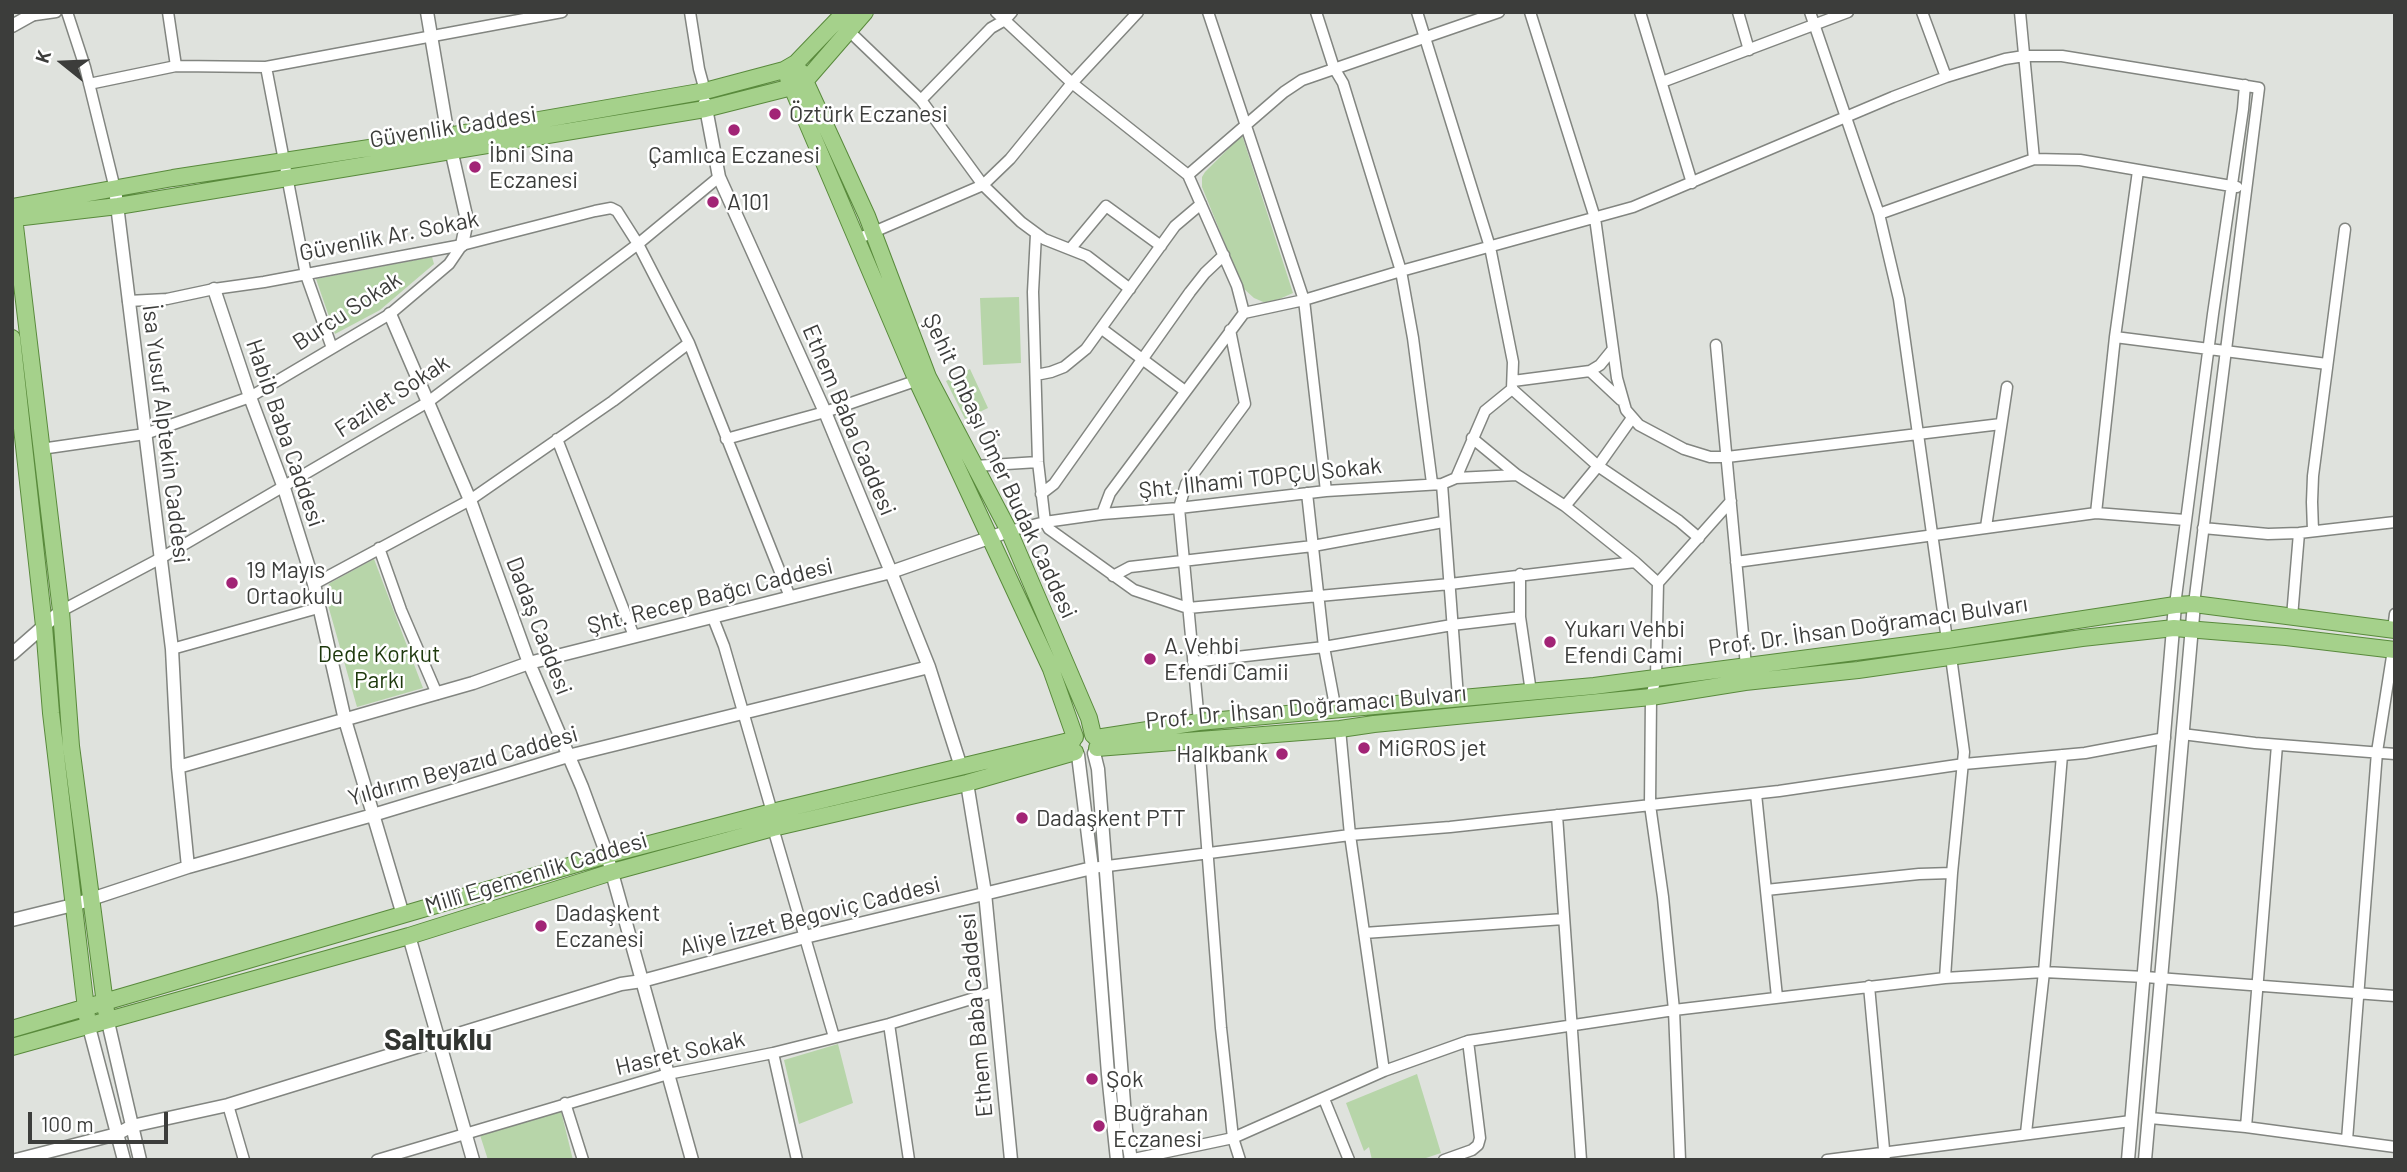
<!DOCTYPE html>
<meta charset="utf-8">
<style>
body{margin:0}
#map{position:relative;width:2407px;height:1172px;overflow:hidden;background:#dfe2dd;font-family:Barlow,sans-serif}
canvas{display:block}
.frame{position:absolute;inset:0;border:14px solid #3c3d3b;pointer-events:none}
.north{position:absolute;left:28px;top:28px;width:70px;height:70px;-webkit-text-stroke:5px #fff;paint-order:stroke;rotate:288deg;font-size:19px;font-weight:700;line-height:28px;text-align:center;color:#3c3d3b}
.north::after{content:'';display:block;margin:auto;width:24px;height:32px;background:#3c3d3b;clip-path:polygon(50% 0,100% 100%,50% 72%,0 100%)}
.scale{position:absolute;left:28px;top:1112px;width:140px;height:32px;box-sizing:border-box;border:4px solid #3c3d3b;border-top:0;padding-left:9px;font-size:21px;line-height:24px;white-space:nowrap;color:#3c3d3b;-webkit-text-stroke:5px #fff;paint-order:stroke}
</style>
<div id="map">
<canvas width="2407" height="1172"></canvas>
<div class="frame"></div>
<div class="north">K</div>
<div class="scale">100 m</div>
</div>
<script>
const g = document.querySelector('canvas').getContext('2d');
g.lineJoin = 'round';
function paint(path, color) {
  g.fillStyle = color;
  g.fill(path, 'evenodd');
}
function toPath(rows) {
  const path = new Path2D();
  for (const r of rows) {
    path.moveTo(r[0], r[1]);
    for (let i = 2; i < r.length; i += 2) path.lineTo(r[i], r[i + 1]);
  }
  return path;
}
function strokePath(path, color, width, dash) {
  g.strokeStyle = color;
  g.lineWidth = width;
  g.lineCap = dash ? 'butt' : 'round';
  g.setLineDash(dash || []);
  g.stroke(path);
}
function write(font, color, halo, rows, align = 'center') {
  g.font = font + ' Barlow,sans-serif';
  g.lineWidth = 5;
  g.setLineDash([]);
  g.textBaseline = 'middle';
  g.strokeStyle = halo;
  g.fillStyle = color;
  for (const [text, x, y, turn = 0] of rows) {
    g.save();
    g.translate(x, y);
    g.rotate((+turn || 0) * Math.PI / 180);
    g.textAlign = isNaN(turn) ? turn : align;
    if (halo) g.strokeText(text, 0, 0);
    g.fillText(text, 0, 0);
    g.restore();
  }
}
const green = toPath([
 [1242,135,1293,293,1268,304,1254,298,1243,288,1202,187,1202,177,1205,172],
 [432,257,434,264,380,310,335,334,316,279],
 [1019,297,1021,363,983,365,980,298],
 [970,369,988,408,965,419,946,381],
 [374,559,423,688,357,707,324,591,330,583],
 [838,1044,853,1103,799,1124,784,1060],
 [1417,1074,1441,1153,1420,1160,1372,1160,1369,1147,1364,1151,1346,1103],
 [561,1111,573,1160,488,1160,480,1135]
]);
const minor = toPath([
 [67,12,85,67,115,189],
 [168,12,176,66],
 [690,12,699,69,705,91],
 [996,12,1072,83,1188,175,1237,286,1244,313],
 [1208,12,1304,300,1326,491],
 [1316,12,1334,68,1343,83,1401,271,1413,338,1432,483],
 [1417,12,1490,247,1513,362,1512,389,1485,411,1456,478],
 [1530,12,1595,218,1617,378,1626,410,1639,425,1684,449,1710,457,1727,457,2001,424],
 [1640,12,1692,183],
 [1738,12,1749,50],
 [1810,12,1879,214,1899,299,1947,640],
 [1922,12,1946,77],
 [2020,12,2034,159],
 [35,15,56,12],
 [849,31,921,100,983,185,1021,222,1044,239,1087,256,1130,289],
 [266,67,306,275,332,348],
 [1662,82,1848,12],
 [89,84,176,66,266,67,562,12],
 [921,100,991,28,1005,20,1012,12],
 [1188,175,1284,92,1302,80,1499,12],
 [1879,214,2034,159,2080,160,2237,187],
 [1036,234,1033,292,1038,462,1045,522,1049,529,1134,590,1188,608,1450,584,1635,562],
 [855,240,983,185,1010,159,1072,83,1138,12],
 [1071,248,1106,206,1161,246],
 [128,301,167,299,214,289,264,282,462,245,595,211,611,208,617,211,638,244,689,343,790,597],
 [1244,313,1304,300,1401,271,1633,207,1893,97,1946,77,2005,59,2024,56,2062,56,2259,88,2194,604],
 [1102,329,1185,391],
 [2115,337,2327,364],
 [1716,345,1746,666],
 [1613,349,1600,365,1590,371,1621,400],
 [1036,375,1051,372,1064,367,1086,349,1175,226,1201,204],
 [1513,381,1590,371],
 [1512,389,1598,466,1679,521,1699,538],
 [1472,438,1517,475,1565,506,1635,562,1658,583,1656,677,1651,697,1650,805,1663,897,1674,1010,1680,1160],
 [557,439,634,636],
 [726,439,825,412,921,379],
 [41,449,145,434,250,397,390,314,449,264,462,245],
 [975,466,1038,462],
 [1442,484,1458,697],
 [1307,493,1324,647,1336,711],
 [1041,494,1054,484,1190,292,1205,273,1224,255],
 [1565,506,1598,466,1632,418],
 [2096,513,2115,337,2138,171],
 [1102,514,1110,493,1244,313],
 [1986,527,2007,387],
 [2203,528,2268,534,2299,533,2395,522],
 [1009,531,1045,522,1102,514,1179,508,1326,491,1442,484,1456,478,1517,475],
 [2313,531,2312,502,2313,476,2345,229],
 [379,548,401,610,437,694],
 [1736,562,2096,513,2185,520],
 [1520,574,1520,617,1531,692],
 [1113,576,1130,567,1313,546,1443,522],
 [1658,583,1731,501],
 [314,584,470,500,613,401,689,343],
 [2175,605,2213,314,2243,109,2245,85],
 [61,611,161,558,428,402,638,244,719,177],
 [2292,617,2299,533],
 [713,618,724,646,772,812],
 [2393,630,2395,614],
 [172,649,318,608],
 [1193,662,1324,647,1452,625,1520,617],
 [1199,722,1179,508,1186,484,1245,404,1230,330],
 [1340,729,1350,835,1384,1071],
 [2182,734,2255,743,2395,754],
 [1199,742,1221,1028,1233,1138,1240,1160],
 [1756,794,1777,997],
 [1557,815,1581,1160],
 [773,828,834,1037],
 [1092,868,1350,835,1450,827,1779,791,1964,764,2085,753,2165,738],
 [1766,890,1919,874,1952,873],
 [1364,933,1564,919],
 [1945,978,1952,873,1964,752,1951,657],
 [1869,986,1885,1160],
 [889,1024,909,1160],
 [773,1053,797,1160],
 [1324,1099,1349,1160],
 [565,1103,583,1160],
 [228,1105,244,1160],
 [2150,1118,2246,1127,2395,1147],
 [2246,1127,2277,745],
 [2026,1133,2044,972,2062,755],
 [2347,1140,2377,752,2393,650],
 [377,1160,668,1074,773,1053,889,1024,994,992],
 [1129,1160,1233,1138,1384,1071,1468,1041,1674,1010,1945,978,2044,972,2145,977,2395,996],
 [1444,1160,1472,1150,1478,1145,1480,1138,1468,1041],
 [1827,1160,2131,1121]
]);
const tertiary = toPath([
 [427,12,448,136,467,220,462,245],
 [12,26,37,12],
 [705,103,719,177,825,412,891,572,929,667,961,767],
 [115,189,172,649,178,767,188,867],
 [214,289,250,397,284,488,314,584,345,720,403,915],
 [390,314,470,500,529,663,582,787,607,855,692,1160],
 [12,654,61,611],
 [1094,753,1098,769,1126,1129,1131,1160],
 [1078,755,1092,868,1108,1074,1117,1160],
 [178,767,473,683,529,663,891,572,1009,531],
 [967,783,985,893,1011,1160],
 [12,920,73,905,188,867,373,815,568,756,929,667],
 [409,936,473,1160],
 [108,1022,140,1160],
 [89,1027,124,1160],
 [16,1160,117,1134,132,1126,228,1105,621,984,642,981,805,937,1092,868],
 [2128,1160,2175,605],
 [2145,1160,2194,604]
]);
const primary = toPath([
 [801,72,867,216,928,377,1009,531,1089,718,1093,735],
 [788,78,917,381,1051,669,1075,737],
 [12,207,173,178,448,136,705,91,784,70,796,63,845,12],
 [13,209,61,611,71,746,106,1011],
 [15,218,118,206,705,109,792,87,806,80,865,12],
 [12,338,44,626,51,713,87,1017],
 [1096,738,1199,722,1594,686,1947,640,2175,605,2194,604,2395,630],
 [1097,748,1340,729,1374,724,1651,697,1745,682,1858,670,2082,638,2174,628,2286,637,2395,650],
 [12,1029,607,855,772,812,1073,740],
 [12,1047,409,936,612,872,773,828,967,783,1075,752]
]);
const markers = [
 [775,114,7,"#a22476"],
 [734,130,7,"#a22476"],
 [475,167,7,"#a22476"],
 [713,202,7,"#a22476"],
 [232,583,7,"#a22476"],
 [1550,642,7,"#a22476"],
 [1150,659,7,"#a22476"],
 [1364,748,7,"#a22476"],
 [1282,754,7,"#a22476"],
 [1022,818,7,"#a22476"],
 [541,926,7,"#a22476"],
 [1092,1079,7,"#a22476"],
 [1099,1126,7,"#a22476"]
];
const poiNames = [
 ["Öztürk Eczanesi",789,114],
 ["İbni Sina",489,154],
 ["Eczanesi",489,180],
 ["Çamlıca Eczanesi",734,155,"center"],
 ["A101",727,202],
 ["19 Mayıs",246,570],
 ["Ortaokulu",246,596],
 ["Yukarı Vehbi",1564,629],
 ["Efendi Cami",1564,655],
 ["A.Vehbi",1164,646],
 ["Efendi Camii",1164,672],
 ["MiGROS jet",1378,748],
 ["Halkbank",1268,754,"right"],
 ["Dadaşkent PTT",1036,818],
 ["Dadaşkent",555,913],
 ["Eczanesi",555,939],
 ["Şok",1106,1079],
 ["Buğrahan",1113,1113],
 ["Eczanesi",1113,1139]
];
const streetNames = [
 ["Güvenlik Caddesi",453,127,-9],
 ["Güvenlik Ar. Sokak",389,236,-11],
 ["Burcu Sokak",347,311,-33],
 ["Fazilet Sokak",392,396,-33],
 ["Ethem Baba Caddesi",849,420,67],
 ["Habib Baba Caddesi",285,433,71],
 ["İsa Yusuf Alptekin Caddesi",166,434,83],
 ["Şehit Onbaşı Ömer Budak Caddesi",1000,466,65],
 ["Şht. İlhami TOPÇU Sokak",1260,478,-6],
 ["Şht. Recep Bağcı Caddesi",710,596,-14],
 ["Dadaş Caddesi",539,626,69],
 ["Prof. Dr. İhsan Doğramacı Bulvarı",1868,626,-8],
 ["Prof. Dr. İhsan Doğramacı Bulvarı",1306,707,-5],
 ["Yıldırım Beyazıd Caddesi",463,766,-16],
 ["Millî Egemenlik Caddesi",536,873,-17],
 ["Aliye İzzet Begoviç Caddesi",810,916,-14],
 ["Ethem Baba Caddesi",976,1015,-95],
 ["Hasret Sokak",680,1053,-13]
];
const parkNames = [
 ["Dede Korkut",379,654],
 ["Parkı",379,680]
];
const districtNames = [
 ["Saltuklu",438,1040]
];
paint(green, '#b7d5a9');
strokePath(minor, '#828580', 13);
strokePath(tertiary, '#828580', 15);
strokePath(primary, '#598a3c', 18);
strokePath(minor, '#fff', 10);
strokePath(tertiary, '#fff', 12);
strokePath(primary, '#a5d18b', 16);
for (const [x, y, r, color] of markers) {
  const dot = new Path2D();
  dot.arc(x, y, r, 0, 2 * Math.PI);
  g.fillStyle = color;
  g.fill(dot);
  strokePath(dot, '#fff', 2.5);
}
write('23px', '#3c3d3b', '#fff', poiNames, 'left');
write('23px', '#3c3d3b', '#fff', streetNames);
write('23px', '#1d380c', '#fff', parkNames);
write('bold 30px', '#323531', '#fff', districtNames);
</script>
